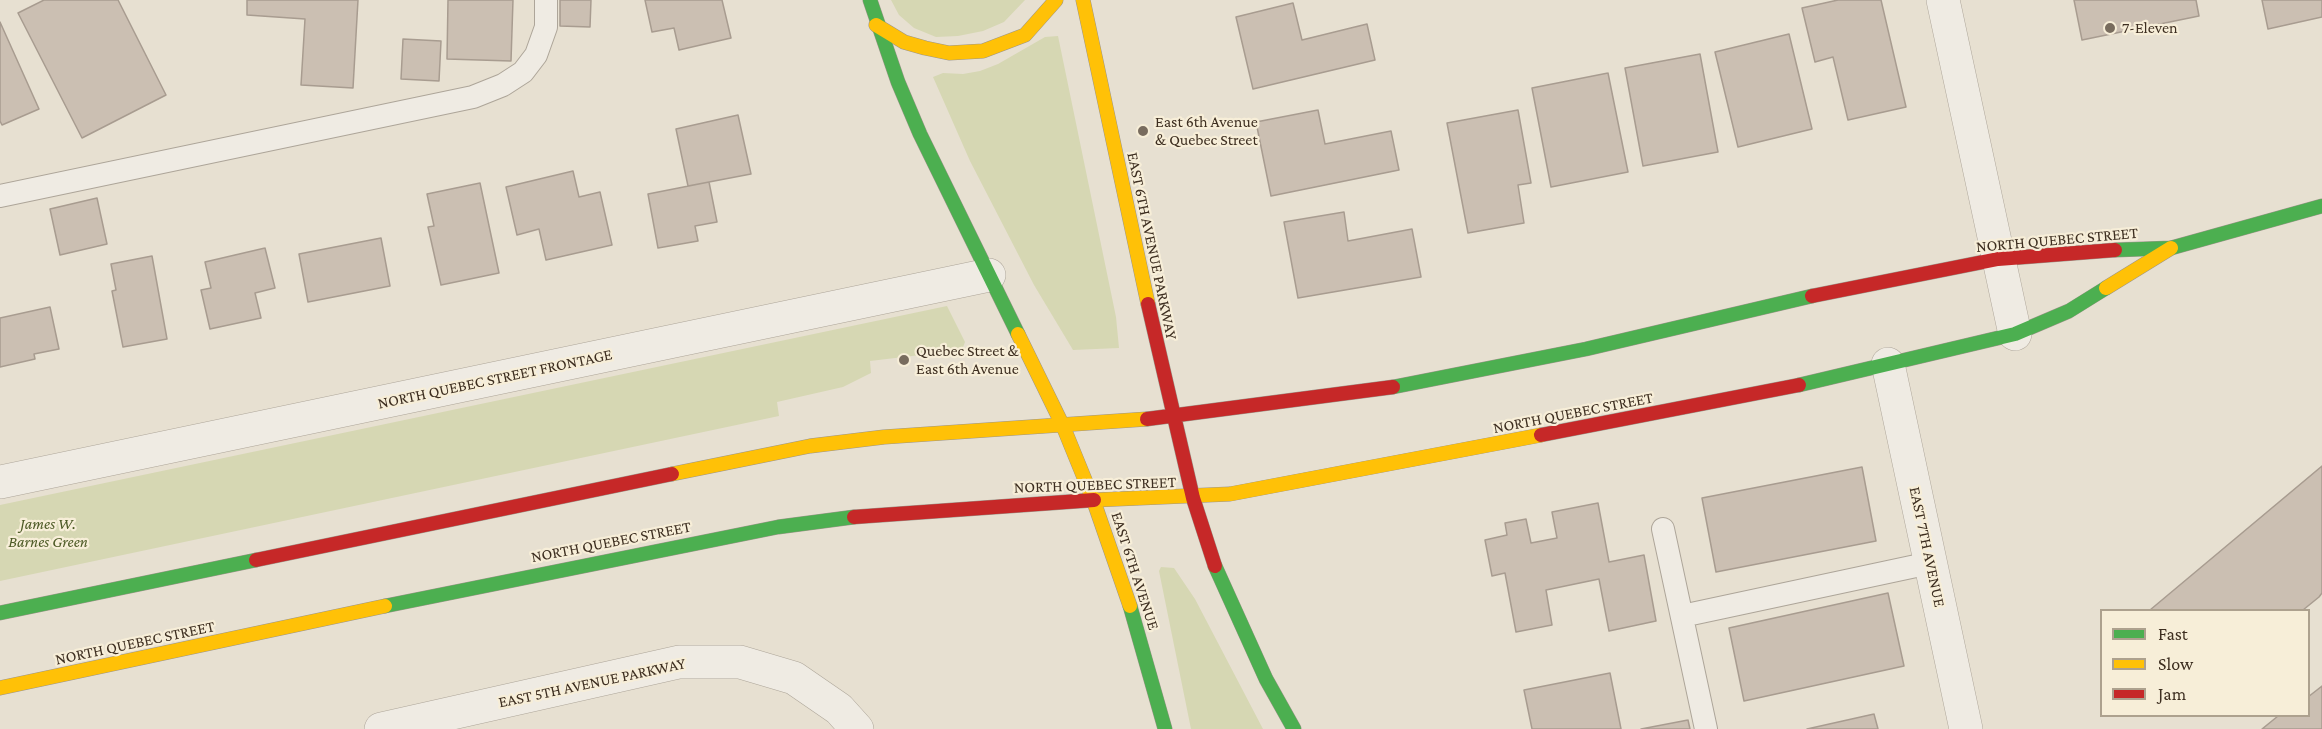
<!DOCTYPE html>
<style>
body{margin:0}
#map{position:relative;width:2322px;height:729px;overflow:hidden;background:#e7e0d1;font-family:"Crimson Pro",serif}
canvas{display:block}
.legend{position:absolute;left:2100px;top:609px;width:210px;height:108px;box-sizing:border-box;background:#f7eed8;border:2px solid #ada18e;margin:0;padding:8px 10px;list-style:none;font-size:18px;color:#3d2e20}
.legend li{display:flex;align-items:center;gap:12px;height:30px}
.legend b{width:30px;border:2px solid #ada18e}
</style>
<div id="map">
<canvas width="2322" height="729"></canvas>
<ul class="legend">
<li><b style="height:8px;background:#4caf50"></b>Fast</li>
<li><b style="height:8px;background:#ffc107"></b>Slow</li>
<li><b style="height:8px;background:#c62828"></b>Jam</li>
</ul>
</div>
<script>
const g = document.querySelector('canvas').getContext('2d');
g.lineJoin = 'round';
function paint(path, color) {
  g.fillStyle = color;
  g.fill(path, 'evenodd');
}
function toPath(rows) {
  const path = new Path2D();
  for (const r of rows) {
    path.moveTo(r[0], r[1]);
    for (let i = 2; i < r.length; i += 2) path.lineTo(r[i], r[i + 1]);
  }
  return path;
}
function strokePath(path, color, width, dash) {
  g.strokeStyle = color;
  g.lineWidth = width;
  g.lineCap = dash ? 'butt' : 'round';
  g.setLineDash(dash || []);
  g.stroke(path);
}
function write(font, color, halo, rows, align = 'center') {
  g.font = font + ' "Crimson Pro",serif';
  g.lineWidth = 4.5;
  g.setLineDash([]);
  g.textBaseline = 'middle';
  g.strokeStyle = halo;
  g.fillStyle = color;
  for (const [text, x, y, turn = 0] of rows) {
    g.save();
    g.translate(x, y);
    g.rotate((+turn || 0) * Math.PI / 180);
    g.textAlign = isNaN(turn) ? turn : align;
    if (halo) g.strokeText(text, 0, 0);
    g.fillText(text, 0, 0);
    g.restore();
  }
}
const green = toPath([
 [891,0,1025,0,1004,22,983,31,958,36,936,37,914,28,899,15],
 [1058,36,1116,317,1119,348,1073,350,1034,285,970,161,933,77,943,73,963,74,980,71,998,64,1045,37],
 [947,306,965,342,962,350,870,361,871,373,843,387,777,402,779,416,0,581,0,505],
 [1161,567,1174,568,1195,599,1263,729,1191,729,1159,571]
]);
const building = toPath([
 [44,0,118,0,166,95,82,138,18,13,44,0],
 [247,0,358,0,353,88,301,85,305,19,247,15,247,0],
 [448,0,513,0,511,61,447,59,448,0],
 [560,0,591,0,590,27,560,26,560,0],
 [645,0,722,0,731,38,679,50,674,28,652,32,645,0],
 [1838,0,1881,0,1906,107,1848,120,1833,57,1815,62,1802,8,1838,0],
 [2074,0,2196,0,2199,16,2082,40,2074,0],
 [2262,0,2322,0,2322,17,2268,29,2262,0],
 [1293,3,1302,40,1367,24,1375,60,1253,89,1236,17,1293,3],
 [0,22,39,109,2,125,0,121,0,22],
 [1789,34,1812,129,1738,147,1715,52,1789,34],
 [403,39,441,41,439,81,401,79,403,39],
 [1700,54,1718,152,1643,166,1625,68,1700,54],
 [1608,73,1628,172,1551,187,1532,88,1608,73],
 [1318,110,1325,144,1391,131,1399,170,1271,196,1256,122,1318,110],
 [1518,110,1531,183,1518,185,1524,223,1468,233,1447,123,1518,110],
 [738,115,751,174,688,186,676,129,738,115],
 [573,171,579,197,600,192,612,245,546,260,539,229,517,235,506,187,573,171],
 [709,182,717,222,695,226,698,241,658,248,648,194,709,182],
 [480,183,499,273,441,285,428,227,434,226,427,194,480,183],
 [97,198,107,244,60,255,50,209,97,198],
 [1344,212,1348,241,1412,229,1421,277,1298,298,1284,222,1344,212],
 [381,238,390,286,308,302,299,254,381,238],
 [265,248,275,288,255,293,261,318,210,329,201,290,211,288,205,262,265,248],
 [152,256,167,339,123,347,112,291,116,290,111,264,152,256],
 [50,307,59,349,34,354,35,359,0,367,0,318,50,307],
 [2322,466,2322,593,2319,597,2303,610,2150,610,2322,466],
 [1862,467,1876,541,1716,572,1702,498,1862,467],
 [1598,503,1609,562,1644,555,1656,621,1609,631,1599,579,1546,590,1552,625,1516,632,1505,573,1492,576,1485,540,1507,535,1505,523,1526,519,1531,543,1557,538,1552,512,1598,503],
 [1888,593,1904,666,1744,701,1729,628,1888,593],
 [1610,673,1621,729,1532,729,1524,690,1610,673],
 [2322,686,2322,729,2262,729,2278,716,2308,716,2308,697,2322,686],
 [1874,714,1878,729,1807,729,1874,714],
 [1688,720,1690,729,1641,729,1688,720]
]);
const lane = toPath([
 [0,196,473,97,503,85,523,72,536,55,546,27,546,0],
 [1663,529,1706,729],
 [1682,616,1930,563]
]);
const street = toPath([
 [1943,0,2015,334],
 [1888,364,1966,729],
 [0,482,989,275],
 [381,729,679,662,740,662,794,678,839,709,857,729]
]);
const fast = toPath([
 [870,0,898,82,920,134,1018,334],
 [2115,250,2171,248,2322,206],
 [1799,385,2015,334,2069,311,2106,288],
 [1393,387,1586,349,1812,296],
 [1215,566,1266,679,1294,729],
 [385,606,778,527,854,517],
 [1130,606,1165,729],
 [0,613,256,560]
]);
const slow = toPath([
 [1083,0,1148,304],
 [876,25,904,42,925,48,949,53,983,51,1025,35,1056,0],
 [2106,288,2171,248],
 [1018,334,1063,426,1094,502,1130,606],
 [672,474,810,446,884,437,1147,419],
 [1094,500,1230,494,1541,435],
 [0,688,385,606]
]);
const jam = toPath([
 [1812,296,1998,259,2115,250],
 [1148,304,1193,498,1215,566],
 [1147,419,1393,387],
 [1541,435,1799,385],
 [854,517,1094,500],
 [256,560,672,474]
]);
const markers = [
 [2110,28,6,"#786c5e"],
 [1143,131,6,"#786c5e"],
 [904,360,6,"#786c5e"]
];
const poiNames = [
 ["7-Eleven",2122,28],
 ["East 6th Avenue",1155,122],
 ["& Quebec Street",1155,140],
 ["Quebec Street &",916,351],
 ["East 6th Avenue",916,369]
];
const streetNames = [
 ["NORTH QUEBEC STREET",2057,240,-5],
 ["EAST 6TH AVENUE PARKWAY",1152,246,78],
 ["NORTH QUEBEC STREET FRONTAGE",495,379,-12],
 ["NORTH QUEBEC STREET",1573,413,-11],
 ["NORTH QUEBEC STREET",1095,485,-2],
 ["NORTH QUEBEC STREET",611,542,-11],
 ["EAST 7TH AVENUE",1927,547,78],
 ["EAST 6TH AVENUE",1135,571,72],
 ["NORTH QUEBEC STREET",135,643,-12],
 ["EAST 5TH AVENUE PARKWAY",592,683,-12]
];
const parkNames = [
 ["James W.",48,524],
 ["Barnes Green",48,542]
];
paint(green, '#d6d7b3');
paint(building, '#cbbfb2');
strokePath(building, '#a89c90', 1.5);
strokePath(lane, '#ada599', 24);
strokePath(street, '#ada599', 34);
strokePath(fast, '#9c958a', 15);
strokePath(slow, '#9c958a', 15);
strokePath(jam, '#9c958a', 15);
strokePath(lane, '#efebe3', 22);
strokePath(street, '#efebe3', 33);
strokePath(fast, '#4caf50', 14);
strokePath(slow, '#ffc107', 14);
strokePath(jam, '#c62828', 14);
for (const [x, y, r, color] of markers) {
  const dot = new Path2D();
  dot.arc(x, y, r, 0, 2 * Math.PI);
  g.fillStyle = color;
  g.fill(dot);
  strokePath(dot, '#f7eed8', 2);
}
write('16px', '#3d2e20', '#f7eed8', poiNames, 'left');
write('16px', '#3d2e20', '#f7eed8', streetNames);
write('italic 16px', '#4d5a26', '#f7eed8', parkNames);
</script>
